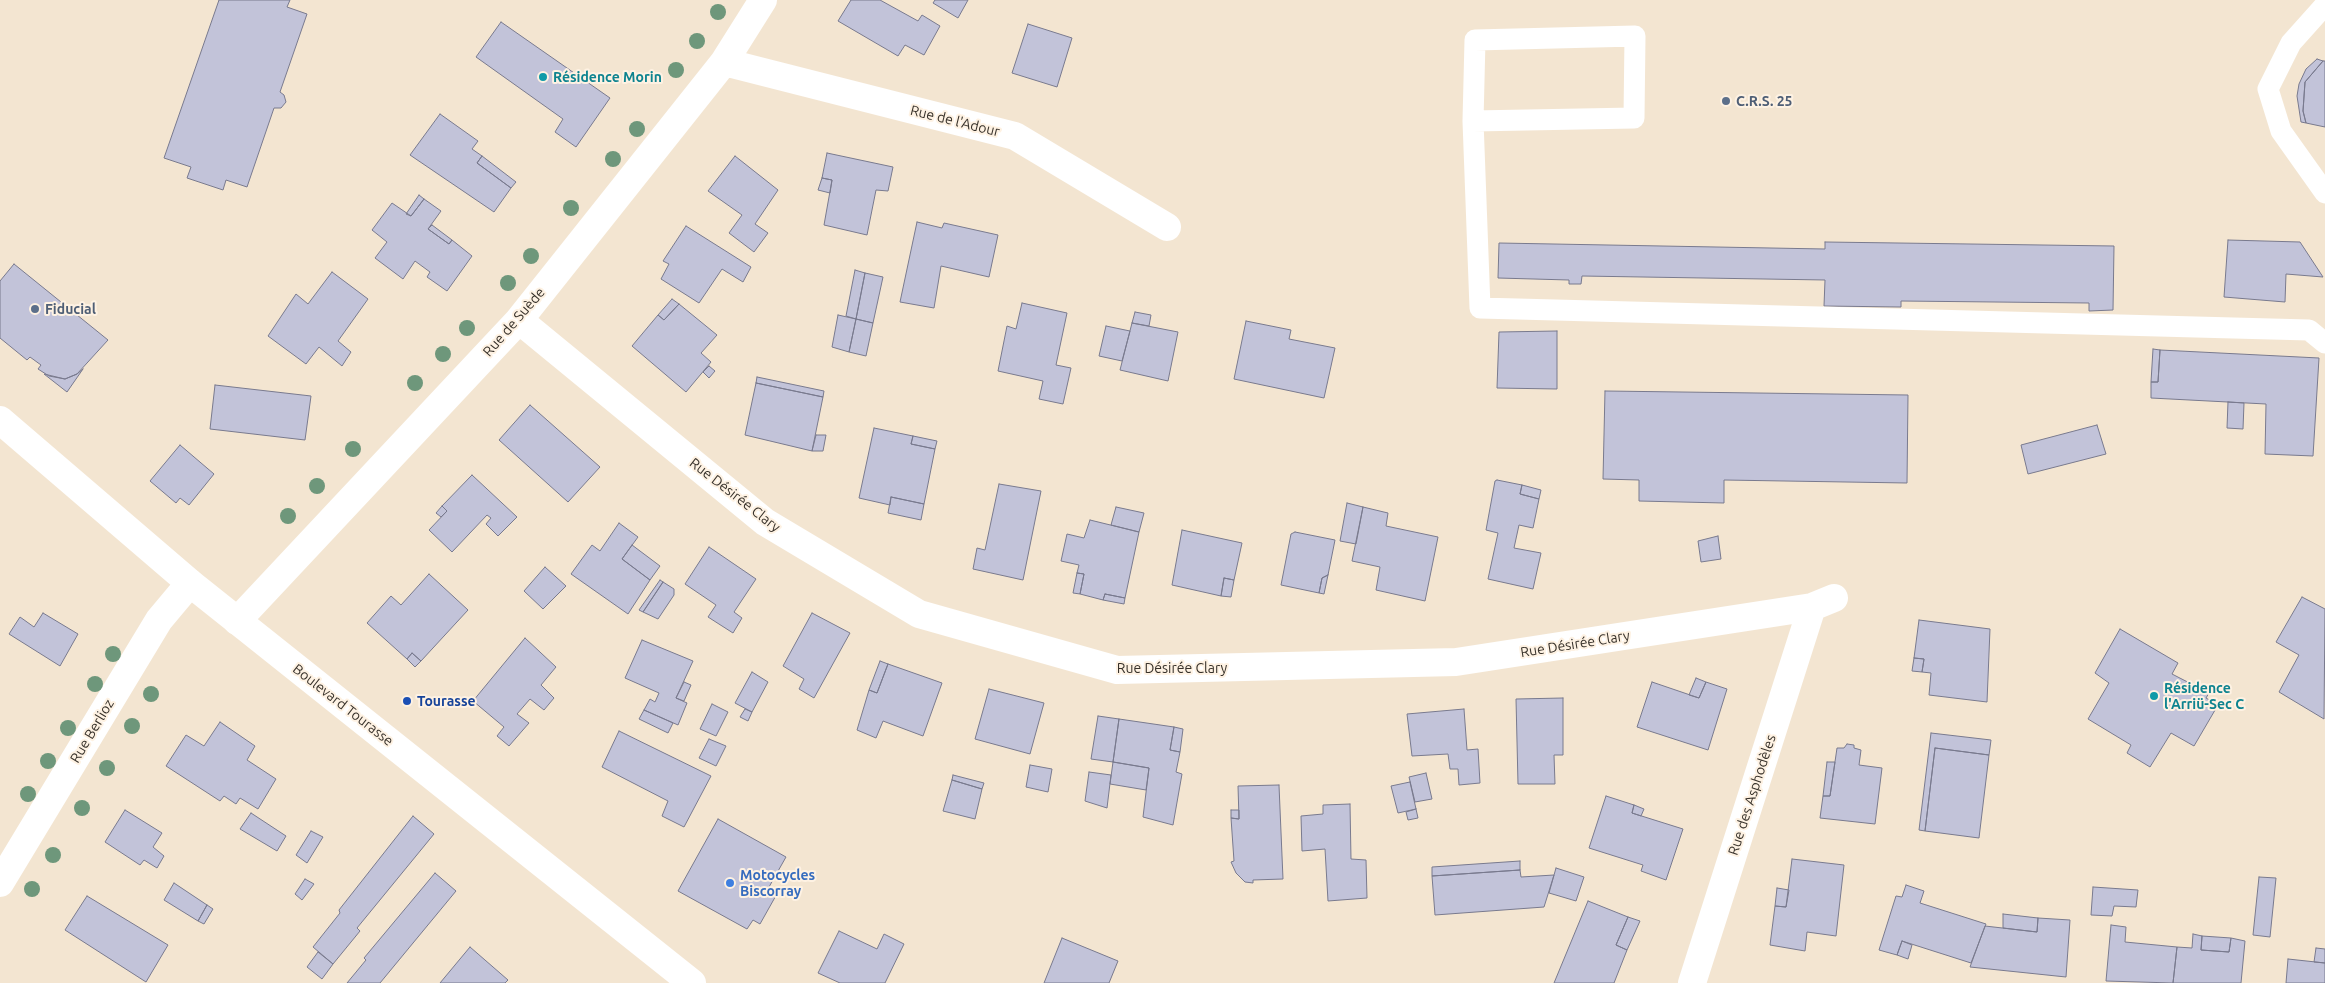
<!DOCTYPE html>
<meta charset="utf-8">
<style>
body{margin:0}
canvas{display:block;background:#f3e5d1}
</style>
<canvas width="2325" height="983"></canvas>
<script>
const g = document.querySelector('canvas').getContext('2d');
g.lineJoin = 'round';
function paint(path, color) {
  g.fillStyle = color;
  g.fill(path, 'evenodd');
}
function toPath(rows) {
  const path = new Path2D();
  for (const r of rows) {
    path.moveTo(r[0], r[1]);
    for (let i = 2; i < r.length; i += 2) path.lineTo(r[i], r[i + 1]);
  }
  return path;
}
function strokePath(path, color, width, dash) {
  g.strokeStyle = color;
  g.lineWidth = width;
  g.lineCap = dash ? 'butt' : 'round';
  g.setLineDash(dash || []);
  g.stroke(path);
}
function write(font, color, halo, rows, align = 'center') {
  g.font = font + ' Ubuntu,sans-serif';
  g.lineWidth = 4;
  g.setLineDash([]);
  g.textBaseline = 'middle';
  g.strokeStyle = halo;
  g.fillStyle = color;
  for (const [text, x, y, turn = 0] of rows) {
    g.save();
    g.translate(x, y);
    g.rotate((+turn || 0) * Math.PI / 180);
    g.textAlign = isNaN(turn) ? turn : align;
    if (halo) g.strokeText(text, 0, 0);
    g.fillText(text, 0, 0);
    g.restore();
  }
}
const building = toPath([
 [219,0,290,0,287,7,307,14,280,92,284,95,286,102,281,108,274,108,247,187,226,180,223,190,187,178,191,167,164,158,219,0],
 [851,0,880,0,918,21,922,15,940,26,924,55,905,45,898,56,838,21,851,0],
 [935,0,968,0,958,18,933,3,935,0],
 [501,22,610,98,576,147,555,132,563,119,476,57,501,22],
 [1028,24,1072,38,1057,87,1012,73,1028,24],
 [2317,59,2323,61,2305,82,2303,111,2306,123,2301,122,2297,96,2299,84,2306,69,2317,59],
 [2323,61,2325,61,2325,127,2306,123,2303,111,2305,82,2323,61],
 [440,114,478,141,472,149,482,156,477,163,511,188,494,212,410,155,440,114],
 [827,153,893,167,888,191,876,190,867,235,824,225,832,180,822,178,827,153],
 [482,156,516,182,511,188,477,163,482,156],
 [735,156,778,190,755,224,768,233,754,252,729,233,742,215,708,191,735,156],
 [822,178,832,180,830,193,818,190,822,178],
 [419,195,424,199,411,216,406,214,419,195],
 [424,199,441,211,428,229,449,244,452,240,472,256,447,291,427,277,430,272,415,261,403,279,375,258,387,242,372,230,392,203,411,216,424,199],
 [917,222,942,228,944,223,998,235,989,277,941,266,934,308,900,302,917,222],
 [432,225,452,240,449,244,428,229,432,225],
 [686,226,751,267,743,282,722,269,699,303,661,279,669,264,663,261,686,226],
 [2228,240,2300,242,2323,277,2286,274,2285,302,2224,297,2228,240],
 [1825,242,2114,246,2113,310,2089,311,2089,303,1901,301,1901,307,1824,306,1825,280,1582,276,1581,284,1569,284,1569,280,1498,278,1499,243,1825,249,1825,242],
 [14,264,108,340,77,374,65,379,49,376,38,369,41,365,30,357,27,360,0,338,0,281,14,264],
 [855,270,865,273,856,319,846,316,855,270],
 [332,272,368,299,338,341,351,352,342,366,319,347,306,364,268,336,296,294,308,304,332,272],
 [865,273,883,277,873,323,856,319,865,273],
 [672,299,679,304,664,320,658,315,672,299],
 [1022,303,1067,313,1056,365,1071,368,1063,404,1039,399,1043,381,998,371,1007,326,1016,329,1022,303],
 [679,304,717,335,701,353,711,362,686,392,632,346,658,315,664,320,679,304],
 [1135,312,1151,315,1149,326,1132,323,1135,312],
 [838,315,856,319,849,352,832,347,838,315],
 [856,319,873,323,866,356,849,352,856,319],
 [1246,321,1291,330,1289,339,1335,348,1324,398,1234,379,1246,321],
 [1132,323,1178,332,1168,381,1120,370,1132,323],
 [1106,326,1130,331,1122,361,1099,356,1106,326],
 [1557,331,1557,389,1497,388,1499,332,1557,331],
 [2153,349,2160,350,2158,382,2151,382,2153,349],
 [2160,350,2319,358,2313,456,2265,454,2266,404,2151,398,2151,382,2158,382,2160,350],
 [709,366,715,371,709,378,703,372,709,366],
 [83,369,67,392,44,374,65,379,77,374,83,369],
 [757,377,824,391,823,397,756,383,757,377],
 [756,383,823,397,812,451,745,435,756,383],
 [215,385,311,396,305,440,210,429,215,385],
 [1605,391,1908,395,1907,483,1724,480,1724,503,1639,501,1639,480,1603,479,1605,391],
 [2228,402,2244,403,2243,429,2227,428,2228,402],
 [530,405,600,467,568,502,499,440,530,405],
 [2097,425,2106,454,2028,474,2021,445,2097,425],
 [874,428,913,436,911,444,935,449,924,504,891,497,890,505,859,498,874,428],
 [816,435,826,435,823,451,812,451,816,435],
 [913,436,937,441,935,449,911,444,913,436],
 [180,445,214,474,189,505,180,498,176,503,150,481,180,445],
 [472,475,517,517,498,536,486,524,491,518,487,515,452,552,429,530,447,511,442,506,472,475],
 [1497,480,1522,485,1520,494,1539,499,1533,528,1519,525,1514,548,1541,553,1533,589,1488,579,1498,533,1486,530,1495,481,1497,480],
 [999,484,1041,491,1023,580,973,569,977,548,985,550,999,484],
 [1522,485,1541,490,1539,499,1520,494,1522,485],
 [891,497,924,504,921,520,888,513,891,497],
 [1347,503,1363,507,1356,544,1340,541,1347,503],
 [442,506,447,511,441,517,436,513,442,506],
 [1116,507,1144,513,1139,532,1111,525,1116,507],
 [1363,507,1388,513,1386,526,1438,537,1425,601,1376,590,1380,567,1352,561,1363,507],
 [1090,520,1139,532,1125,598,1105,594,1103,600,1080,594,1084,574,1077,573,1079,565,1061,561,1067,534,1084,538,1090,520],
 [619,523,638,537,622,559,650,580,628,614,571,574,592,545,600,551,619,523],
 [1182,530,1242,543,1234,580,1224,578,1221,596,1172,585,1182,530],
 [1295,532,1335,540,1328,575,1322,578,1319,593,1281,585,1291,534,1295,532],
 [1718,536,1721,559,1701,562,1698,541,1718,536],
 [632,545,660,566,650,580,622,559,632,545],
 [709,547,756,579,734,612,742,618,733,633,708,617,716,605,685,584,709,547],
 [545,567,566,586,543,609,524,591,545,567],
 [1077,573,1084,574,1080,594,1073,593,1077,573],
 [429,574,468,610,421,661,412,653,407,659,367,623,391,596,401,605,429,574],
 [1328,575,1324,594,1319,593,1322,578,1328,575],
 [1224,578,1234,580,1231,597,1221,596,1224,578],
 [660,580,663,582,643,612,639,610,660,580],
 [663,582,674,589,674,595,658,619,643,612,663,582],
 [1105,594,1125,598,1124,604,1103,600,1105,594],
 [2302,597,2325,609,2324,719,2279,692,2299,655,2276,642,2302,597],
 [43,613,78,634,60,666,9,634,20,617,34,627,43,613],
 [812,613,850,633,814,698,799,689,804,679,783,666,812,613],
 [1919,620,1990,629,1987,702,1929,695,1931,673,1922,672,1924,659,1914,658,1919,620],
 [2120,629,2178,663,2172,674,2209,693,2206,698,2218,705,2194,746,2171,733,2150,767,2127,753,2131,745,2088,719,2109,683,2095,673,2120,629],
 [525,638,556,667,541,685,554,698,544,710,530,699,517,714,529,723,509,746,497,736,504,727,473,701,525,638],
 [642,640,693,661,676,698,687,703,678,725,644,710,650,699,655,702,659,693,625,678,642,640],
 [412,653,421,661,415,667,407,659,412,653],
 [1914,658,1924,659,1922,672,1912,671,1914,658],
 [880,661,888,664,877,693,869,690,880,661],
 [888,664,942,683,923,736,883,721,876,738,857,730,869,690,877,693,888,664],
 [752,672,768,682,752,712,735,703,752,672],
 [1696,678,1706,682,1699,698,1689,695,1696,678],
 [684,682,691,685,684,701,676,698,684,682],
 [1652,682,1699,698,1706,682,1727,689,1708,750,1637,727,1652,682],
 [989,689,1044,703,1030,754,975,739,989,689],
 [1563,698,1563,755,1554,755,1555,784,1518,784,1516,699,1563,698],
 [712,704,728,712,716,736,700,729,712,704],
 [745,709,752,712,748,721,740,717,745,709],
 [1464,709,1467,750,1478,749,1480,783,1459,785,1458,769,1450,769,1448,754,1412,756,1407,714,1464,709],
 [644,710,673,723,668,733,639,719,644,710],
 [1098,716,1119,719,1113,762,1091,759,1098,716],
 [1119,719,1174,727,1170,750,1180,752,1176,772,1182,774,1173,825,1143,817,1149,768,1113,762,1119,719],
 [220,722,255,746,247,760,276,779,258,809,240,798,236,804,224,796,220,801,166,766,186,735,204,746,220,722],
 [1174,727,1183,729,1180,752,1170,750,1174,727],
 [619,731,711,776,684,827,662,816,668,801,602,767,619,731],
 [1931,733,1991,740,1989,755,1935,748,1925,831,1919,830,1931,733],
 [709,739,726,746,716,766,699,758,709,739],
 [1847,744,1854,745,1854,748,1861,750,1859,765,1882,768,1875,824,1820,818,1823,796,1830,796,1837,748,1844,748,1847,744],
 [1935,748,1989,755,1979,838,1925,831,1935,748],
 [1113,762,1149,768,1146,790,1110,784,1113,762],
 [1827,762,1835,762,1830,796,1823,796,1827,762],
 [1030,765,1052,769,1048,792,1026,787,1030,765],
 [1089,772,1111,775,1107,808,1085,801,1089,772],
 [1426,773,1432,799,1415,802,1409,777,1426,773],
 [953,775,984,783,982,789,952,780,953,775],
 [952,780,982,789,975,819,943,811,952,780],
 [1410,782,1416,809,1398,813,1391,786,1410,782],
 [1279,785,1283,879,1253,880,1253,883,1245,882,1236,873,1231,862,1234,861,1231,818,1239,819,1238,786,1279,785],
 [1606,796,1634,805,1632,813,1683,829,1666,880,1641,871,1643,865,1589,848,1606,796],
 [1350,804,1351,859,1366,860,1367,898,1328,901,1325,849,1302,851,1301,816,1323,814,1323,805,1350,804],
 [1634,805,1644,809,1641,816,1632,813,1634,805],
 [1416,809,1418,818,1408,820,1406,812,1416,809],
 [125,810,162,833,153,847,164,856,157,868,144,860,140,865,105,842,125,810],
 [1231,810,1239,810,1239,819,1231,818,1231,810],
 [251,813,286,836,277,851,240,829,251,813],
 [413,816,434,834,357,928,360,931,333,964,313,947,340,913,339,910,413,816],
 [718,819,786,857,769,887,778,892,760,924,753,920,747,929,678,891,718,819],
 [311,831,323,837,307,863,296,855,311,831],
 [1792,859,1844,865,1836,936,1807,932,1805,951,1770,945,1775,906,1786,907,1792,859],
 [1520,861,1520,870,1432,876,1432,867,1520,861],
 [1556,868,1584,877,1576,901,1549,893,1556,868],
 [1520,870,1521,877,1554,875,1544,907,1435,915,1432,876,1520,870],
 [435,873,456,891,380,983,347,983,366,960,364,958,435,873],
 [2259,877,2276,878,2270,937,2253,935,2259,877],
 [305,879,314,884,302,900,295,894,305,879],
 [174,883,207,905,198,921,164,900,174,883],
 [1906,885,1924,891,1920,903,1986,924,1971,963,1902,941,1897,955,1879,950,1896,896,1902,897,1906,885],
 [2093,887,2138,890,2136,907,2114,906,2112,916,2091,915,2093,887],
 [1777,888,1789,890,1786,907,1775,906,1777,888],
 [87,896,168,945,146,982,65,930,87,896],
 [1588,901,1628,917,1616,945,1627,950,1614,983,1554,983,1588,901],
 [207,905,213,909,204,924,198,921,207,905],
 [2003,914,2038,918,2037,932,2003,928,2003,914],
 [1628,917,1640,921,1627,950,1616,945,1628,917],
 [2038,918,2070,920,2066,977,1970,967,1985,926,2037,932,2038,918],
 [2111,925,2126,927,2125,942,2177,947,2173,983,2106,981,2111,925],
 [839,931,877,949,884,934,904,944,885,983,840,983,818,973,839,931],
 [2193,934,2202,936,2201,950,2229,952,2231,938,2245,941,2241,983,2173,983,2177,947,2192,948,2193,934],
 [2202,936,2231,938,2229,952,2201,950,2202,936],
 [1062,938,1118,961,1109,983,1044,983,1062,938],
 [1902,941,1912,945,1908,959,1897,955,1902,941],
 [470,947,508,980,505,983,440,983,470,947],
 [2316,948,2325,949,2325,963,2314,962,2316,948],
 [318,952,333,964,322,979,307,967,318,952],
 [2288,959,2325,963,2325,983,2286,983,2288,959]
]);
const service = toPath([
 [2325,5,2291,43,2268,89,2281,131,2325,193],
 [1473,121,1634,118,1635,36,1475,40,1473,121,1480,308,2309,330,2325,343]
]);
const minor = toPath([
 [724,62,1015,136,1167,227],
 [519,320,765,522,919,614,1117,670,1456,662,1812,607,1834,598],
 [237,621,519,320,724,62,763,0],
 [0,883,159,620,190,583],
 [1692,983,1812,607]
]);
const secondary = toPath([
 [0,420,190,583,692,983]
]);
const trees = [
 [718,12],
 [697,41],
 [676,70],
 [637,129],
 [613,159],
 [571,208],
 [531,256],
 [508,283],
 [467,328],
 [443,354],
 [415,383],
 [353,449],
 [317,486],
 [288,516],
 [113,654],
 [95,684],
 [151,694],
 [132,726],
 [68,728],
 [48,761],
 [107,768],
 [28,794],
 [82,808],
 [53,855],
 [32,889]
];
const markers = [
 [543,77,5,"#0f9aa8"],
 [1726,101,5,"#5c6f8a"],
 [35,309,5,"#5c6f8a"],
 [2154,696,5,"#0f9aa8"],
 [407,701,5,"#1a4fb4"],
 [730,883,5,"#3f7fe0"]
];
const cultureNames = [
 ["Résidence Morin",553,77],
 ["Résidence",2164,688],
 ["l'Arriü-Sec C",2164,704]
];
const serviceNames = [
 ["C.R.S. 25",1736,101],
 ["Fiducial",45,309]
];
const streetNames = [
 ["Rue de l'Adour",955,121,14],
 ["Rue de Suède",514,322,-49],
 ["Rue Désirée Clary",735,495,38],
 ["Rue Désirée Clary",1575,644,-9],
 ["Rue Désirée Clary",1172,668],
 ["Boulevard Tourasse",343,705,38],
 ["Rue Berlioz",92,731,-59],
 ["Rue des Asphodèles",1752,795,-72]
];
const transitNames = [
 ["Tourasse",417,701]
];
const shopNames = [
 ["Motocycles",740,875],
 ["Biscorray",740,891]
];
paint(building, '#c2c3d9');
strokePath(building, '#797a8e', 1);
strokePath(service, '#fff', 21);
strokePath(minor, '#fff', 28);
strokePath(secondary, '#fff', 28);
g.fillStyle = '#6e977b';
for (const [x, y] of trees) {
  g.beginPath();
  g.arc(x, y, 8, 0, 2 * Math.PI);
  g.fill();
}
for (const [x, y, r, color] of markers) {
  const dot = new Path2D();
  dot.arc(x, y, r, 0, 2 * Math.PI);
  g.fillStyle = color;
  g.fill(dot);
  strokePath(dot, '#fef2e3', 2);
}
write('bold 14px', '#0d838f', '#fef2e3', cultureNames, 'left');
write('bold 14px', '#4e5e75', '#fef2e3', serviceNames, 'left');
write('14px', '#37312a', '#fef2e3', streetNames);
write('bold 14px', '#164399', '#fef2e3', transitNames, 'left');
write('bold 14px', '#366cbe', '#fef2e3', shopNames, 'left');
</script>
